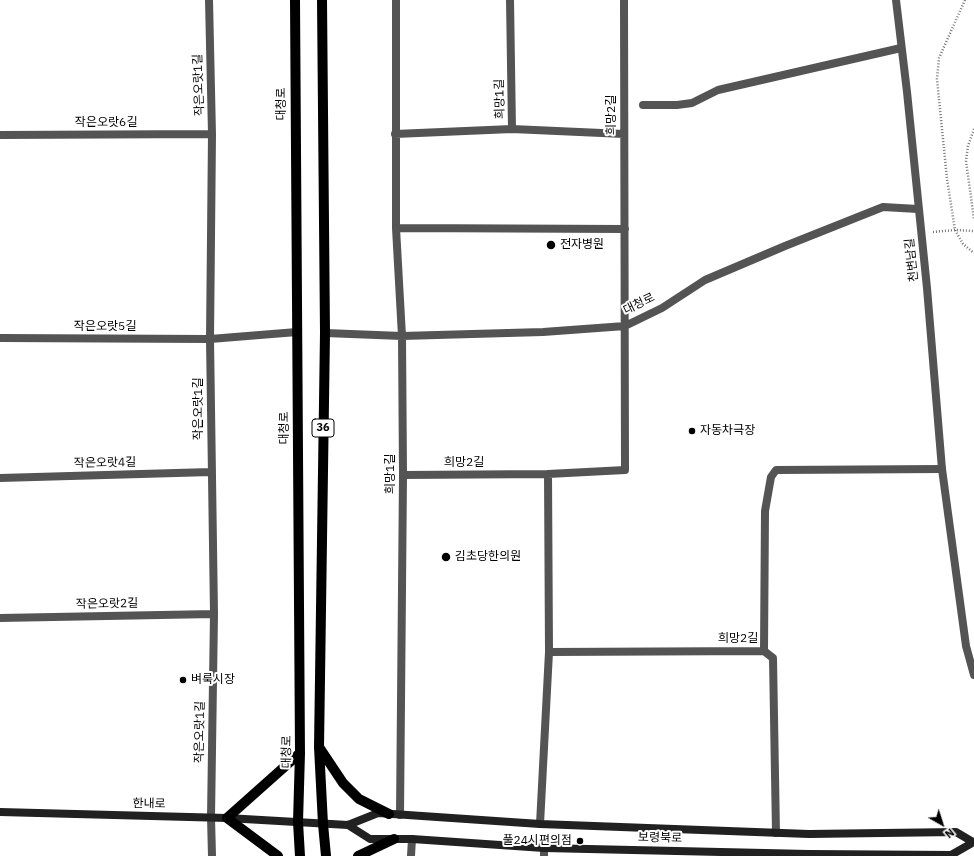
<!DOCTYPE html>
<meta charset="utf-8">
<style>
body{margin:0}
#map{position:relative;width:974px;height:856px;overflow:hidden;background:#fff;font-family:"IBM Plex Sans",sans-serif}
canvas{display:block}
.north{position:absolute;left:922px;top:804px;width:40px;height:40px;-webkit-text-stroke:3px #fff;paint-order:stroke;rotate:141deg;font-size:11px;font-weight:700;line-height:16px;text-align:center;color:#000}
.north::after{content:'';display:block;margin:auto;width:14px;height:18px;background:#000;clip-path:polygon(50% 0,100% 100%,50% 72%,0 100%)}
</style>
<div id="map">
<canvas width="974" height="856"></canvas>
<div class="north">N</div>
</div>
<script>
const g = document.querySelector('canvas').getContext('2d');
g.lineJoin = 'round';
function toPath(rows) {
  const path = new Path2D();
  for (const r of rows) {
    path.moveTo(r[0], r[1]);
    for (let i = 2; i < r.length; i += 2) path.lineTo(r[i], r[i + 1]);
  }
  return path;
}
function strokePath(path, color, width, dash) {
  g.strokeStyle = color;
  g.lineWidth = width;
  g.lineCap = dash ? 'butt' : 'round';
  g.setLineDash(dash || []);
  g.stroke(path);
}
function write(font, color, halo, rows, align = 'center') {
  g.font = font + ' "IBM Plex Sans","Noto Sans KR",sans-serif';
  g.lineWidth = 4;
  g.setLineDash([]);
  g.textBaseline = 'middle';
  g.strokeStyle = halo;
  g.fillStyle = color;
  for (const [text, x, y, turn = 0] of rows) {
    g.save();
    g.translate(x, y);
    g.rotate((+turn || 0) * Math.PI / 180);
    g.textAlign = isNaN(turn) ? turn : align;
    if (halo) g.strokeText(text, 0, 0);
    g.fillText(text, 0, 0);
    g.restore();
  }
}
const path = toPath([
 [965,0,939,58,937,79,947,179,955,230,963,244,974,253],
 [974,129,968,146,966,161,974,219],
 [933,232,955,230,974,231]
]);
const service = toPath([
 [643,105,677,105,692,103,718,90,901,48]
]);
const minor = toPath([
 [209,0,212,134,210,339,214,614,211,817,212,856],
 [396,0,396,228,402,336,403,475,400,815],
 [510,0,512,129],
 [395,134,512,129,624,134],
 [0,135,212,134],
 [396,228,625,229],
 [325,333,402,336,543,332,625,326,662,308,705,280,785,246,883,207,918,209],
 [0,338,210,339,297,332],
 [403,475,548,474],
 [0,478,211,472],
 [0,618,214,614],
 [764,651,765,511,771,477,776,470,942,469],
 [549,652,764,651,773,658,776,833],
 [540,824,549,652,548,474,625,470,624,0],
 [544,848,544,856],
 [411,856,412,839]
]);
const tertiary = toPath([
 [896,0,907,92,927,288,942,469,966,646,974,675]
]);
const secondary = toPath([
 [0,812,227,818,348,825,378,813,540,824,809,834,956,832,973,842],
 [348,825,370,839,412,839,544,848,809,854,951,855,974,842]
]);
const primary = toPath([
 [295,0,300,753,298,822,300,856],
 [322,0,325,333,319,747,323,824,326,856],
 [319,747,343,783,359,799,389,814],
 [278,856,227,818,300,753],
 [358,856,394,839]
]);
const markers = [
 [551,245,5,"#000"],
 [692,431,4,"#000"],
 [446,557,5,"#000"],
 [183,680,4,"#000"],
 [580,841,4,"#000"]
];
const shields = [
 [323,428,22]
];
const shieldNames = [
 ["36",323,428]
];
const streetNames = [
 ["작은오랏1길",199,85,-92],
 ["희망1길",500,99,-91],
 ["대청로",282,104,-90],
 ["희망2길",612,115,-90],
 ["작은오랏6길",106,123],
 ["천변남길",912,260,-96],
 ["대청로",639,304,-26],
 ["작은오랏5길",105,327],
 ["작은오랏1길",199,409,-90],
 ["대청로",285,428,-90],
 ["작은오랏4길",105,463,-1],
 ["희망2길",464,463],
 ["희망1길",391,474,-90],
 ["작은오랏2길",107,604,-1],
 ["희망2길",738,639],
 ["작은오랏1길",200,732,-89],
 ["대청로",287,752,-89],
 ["한내로",149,804,1],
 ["보령북로",660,838,1]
];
const poiNames = [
 ["전자병원",560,245],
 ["자동차극장",700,431],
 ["김초당한의원",455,557],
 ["벼룩시장",191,680],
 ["풀24시편의점",572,841,"right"]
];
strokePath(path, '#767676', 2.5, [1, 2]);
strokePath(service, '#545454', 8);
strokePath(minor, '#545454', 8);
strokePath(tertiary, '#545454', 8);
strokePath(secondary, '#212121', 8);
strokePath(primary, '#000', 10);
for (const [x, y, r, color] of markers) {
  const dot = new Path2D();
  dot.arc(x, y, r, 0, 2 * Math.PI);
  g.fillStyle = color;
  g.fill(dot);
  strokePath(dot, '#fff', 1.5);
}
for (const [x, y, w] of shields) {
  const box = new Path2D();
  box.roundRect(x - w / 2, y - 9, w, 18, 3);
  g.fillStyle = '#fff';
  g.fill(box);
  strokePath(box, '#000', 1);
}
write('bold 11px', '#000', null, shieldNames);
write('12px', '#000', '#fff', streetNames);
write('12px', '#000', '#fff', poiNames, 'left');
</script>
